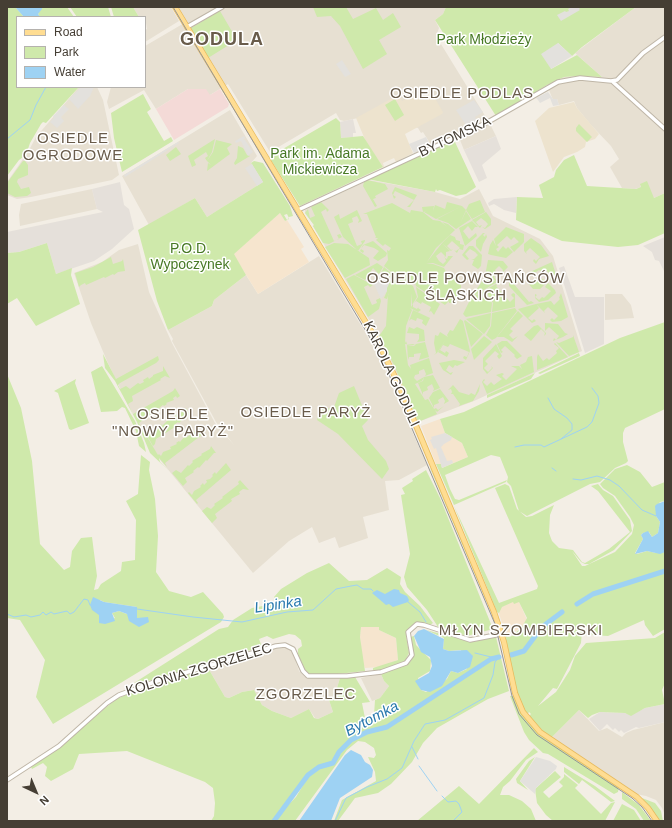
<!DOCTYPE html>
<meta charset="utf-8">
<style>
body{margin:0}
#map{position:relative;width:672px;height:828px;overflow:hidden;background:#f3eee5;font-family:Arial,sans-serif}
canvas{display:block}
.frame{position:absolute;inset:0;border:8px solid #453e34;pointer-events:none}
.legend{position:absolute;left:16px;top:16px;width:130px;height:72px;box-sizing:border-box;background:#fff;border:1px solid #b5b2ae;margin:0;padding:5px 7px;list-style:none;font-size:12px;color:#453e34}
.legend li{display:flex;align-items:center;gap:8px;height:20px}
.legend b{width:20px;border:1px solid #b5b2ae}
.north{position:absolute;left:16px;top:772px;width:40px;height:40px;-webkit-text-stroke:3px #fff;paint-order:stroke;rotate:136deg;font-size:11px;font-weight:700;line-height:16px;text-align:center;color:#453e34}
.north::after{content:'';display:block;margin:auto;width:14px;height:18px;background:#453e34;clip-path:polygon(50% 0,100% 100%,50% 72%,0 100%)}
</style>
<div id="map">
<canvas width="672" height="828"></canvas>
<div class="frame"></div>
<ul class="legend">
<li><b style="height:5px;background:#ffdd92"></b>Road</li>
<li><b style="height:11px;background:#cfe9ab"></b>Park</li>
<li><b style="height:11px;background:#9ed2f3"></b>Water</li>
</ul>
<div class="north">N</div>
</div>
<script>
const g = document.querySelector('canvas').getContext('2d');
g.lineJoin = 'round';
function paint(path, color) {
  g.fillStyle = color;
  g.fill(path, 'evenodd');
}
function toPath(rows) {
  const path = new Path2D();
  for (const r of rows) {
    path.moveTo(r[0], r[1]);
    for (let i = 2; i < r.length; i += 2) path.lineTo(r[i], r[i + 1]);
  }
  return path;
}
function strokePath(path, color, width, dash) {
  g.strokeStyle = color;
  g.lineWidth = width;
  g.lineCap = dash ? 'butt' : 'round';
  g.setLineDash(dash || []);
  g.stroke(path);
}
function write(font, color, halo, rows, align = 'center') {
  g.font = font + ' Arial,sans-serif';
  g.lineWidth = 3;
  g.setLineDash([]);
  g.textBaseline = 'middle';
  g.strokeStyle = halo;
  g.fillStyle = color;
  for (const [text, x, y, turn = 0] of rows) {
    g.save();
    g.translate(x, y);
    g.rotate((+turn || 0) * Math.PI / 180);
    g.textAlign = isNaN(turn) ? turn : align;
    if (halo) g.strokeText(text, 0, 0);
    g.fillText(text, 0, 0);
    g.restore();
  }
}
const residential = toPath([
 [133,7,171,7,179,21,145,42,145,30,147,29,145,17,139,17],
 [177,7,446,7,443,14,435,20,439,28,436,36,487,119,431,145,423,132,421,133,418,128,358,118,344,121,340,120,336,113,270,152,228,84,210,95,188,89,156,109,144,90,109,109,107,102,111,87,145,87,145,46,186,22],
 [636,7,665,7,665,193,654,198,640,185,641,187,635,189,622,188,610,167,619,159,611,146,590,124,577,108,574,101,559,105,557,99,553,100,547,85,564,77,577,76,602,77,575,53],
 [79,87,97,87,103,100,119,175,112,180,31,197,17,199,7,195,7,182,28,152,36,137],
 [230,110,257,156,251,163,263,182,207,217,195,198,149,225,122,176],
 [490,124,496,136,464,150,460,140,460,137],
 [369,180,435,192,460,199,479,189,493,216,540,239,553,256,582,351,474,401,418,422,383,343,313,226,314,225,305,213,305,210],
 [92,189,97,209,20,226,19,215,21,204],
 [138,244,149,292,172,343,215,423,234,445,216,422,172,341,173,339,168,330,212,306,214,300,246,275,258,294,319,256,365,332,384,368,427,465,399,480,385,481,389,510,363,517,368,538,339,548,335,537,319,543,312,527,289,541,253,573,161,461,128,405,107,361,91,323,74,273,102,262,119,250],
 [605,294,622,294,631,305,634,318,605,320],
 [281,646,292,650,299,671,305,677,340,678,337,688,339,693,329,700,333,712,318,719,315,718,309,709,291,718,272,711,262,705,254,690,242,692,229,698,225,697,208,668],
 [381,674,384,681,389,686,380,698,372,701,361,678],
 [579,710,599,731,607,728,622,737,626,733,633,730,665,722,665,815,662,808,656,800,646,796,636,794,551,738]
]);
const commercial = toPath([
 [280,213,285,221,287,220,304,247,301,249,309,262,258,294,233,254],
 [440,419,445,433,462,443,468,457,442,468,441,464,436,464,421,426],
 [513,601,519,602,527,620,522,627,507,637,498,611,502,607],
 [361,627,379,627,379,630,396,638,398,660,380,667,365,668,362,661,360,636]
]);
const industrial = toPath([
 [353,119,356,133,353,133,353,137,341,138,340,122],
 [496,136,501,149,482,165,487,178,479,182,464,150],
 [120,182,124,205,129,209,134,229,112,249,94,261,56,274,47,243,19,252,7,253,7,232,103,212,97,209,92,189],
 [517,197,516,213,504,210,494,204,489,206,488,203,494,199],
 [665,237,665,273,659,261,655,260,652,252,643,246],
 [564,266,575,297,604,297,604,344,585,353,559,268],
 [665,704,665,722,639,728,636,727,624,733,621,730,619,732,615,728,613,730,607,724,600,731,589,719,600,712,625,713,631,715,645,708]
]);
const education = toPath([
 [429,88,443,112,442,114,405,134,413,153,396,162,394,158,383,163,384,167,383,167,366,142,356,118,398,95,402,101,412,95,414,98],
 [574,102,577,108,599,134,595,139,586,142,585,147,577,152,564,157,553,172,535,121,549,108]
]);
const medical = toPath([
 [188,89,206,89,210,95,220,89,229,104,228,107,174,140,156,109]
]);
const green = toPath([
 [7,7,15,7,24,17,17,17,17,87,79,87,46,123,43,122,41,124,30,143,26,155,19,160,7,176],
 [42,7,67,7,74,17,40,17,38,14],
 [70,7,108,7,111,17,77,17],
 [111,7,133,7,139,17,114,17],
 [313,7,346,7,353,19,376,8,383,20,393,13,401,27,379,40,387,54,363,69,340,26,331,16,317,17],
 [446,7,636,7,582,47,572,56,558,43,551,69,577,55,602,77,577,76,564,77,547,85,496,116,435,20,443,14],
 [220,11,237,40,208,58,191,28],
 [143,94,151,109,147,112,164,141,171,137,173,141,122,172,114,138,111,113],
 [395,99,404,115,395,121,385,105],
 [336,118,340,122,341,138,363,136,383,167,300,206,269,157],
 [579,124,592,137,587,142,576,131,576,128],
 [215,139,212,152,207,161,205,158,208,156,206,152,194,160,196,165,192,167,188,156],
 [216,140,232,144,227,148,230,154,207,171,208,163,211,165,207,161,213,152],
 [452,140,455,142,476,187,466,194,456,196,440,190,437,191,436,189,435,192,367,179],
 [238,146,243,148,247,155,250,156,235,165,234,163,237,158],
 [176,147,181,154,170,161,166,155],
 [574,155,587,186,636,189,641,187,640,184,647,181,654,198,665,193,665,233,638,245,618,247,562,241,516,220,517,197,543,198,539,185,554,177,556,170,564,160],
 [23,161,25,161,28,165,28,175,18,179,17,182,21,189,29,187,31,193,27,196,15,197,7,193,7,183],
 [254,161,263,163,290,206,293,216,289,217,289,219,287,220,289,218,287,214,284,215,287,220,285,221,280,213,234,254,246,275,214,300,212,306,168,330,157,301,138,230,195,198,207,217,218,210,263,182,251,163],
 [367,180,385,184,388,189,375,196,376,198,373,199,377,206,375,207,363,186,364,182],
 [395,187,417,195,410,207,407,207,414,200,395,191,393,195,396,197,394,199,392,193],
 [480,200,485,212,472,219,466,210,469,204],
 [321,202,329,210,327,212,326,209,321,212,334,241,339,239,337,235,340,234,342,237,329,244,323,243,313,226,314,225,305,213,308,209,310,218,315,216,311,207],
 [447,202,462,206,436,219,424,212,427,211,423,212,422,207,434,206,433,211,435,205,445,209],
 [392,203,410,213,411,210,423,212,433,220,440,221,447,227,442,222,448,224,455,230,436,248,427,262,442,243,450,251,446,252,446,256,444,258,445,256,441,252,436,256,439,261,443,264,446,261,445,258,447,259,448,256,453,256,444,267,433,263,426,264,433,264,444,268,447,274,450,273,457,278,461,285,461,291,453,303,449,303,449,301,445,305,416,286,415,282,424,267,413,284,399,278,384,266,388,260,387,250,389,251,391,248,385,244,383,246,376,240,378,238,375,238,376,237,367,214,363,214],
 [462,206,466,210,460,224,466,211,471,219,456,229,448,223,437,219],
 [357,210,362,221,358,223,359,220,357,216,352,218,353,222,348,224,357,246,362,244,361,241,365,240,365,241,358,251,343,237,334,217,339,214,340,219],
 [486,212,491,219,491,225,485,229,482,227,485,228,488,224,485,221,481,218,476,222,479,226,482,225,480,228,472,220],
 [472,221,478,227,475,227,472,231,468,226,463,231,469,239,476,233,477,236,465,246,459,228],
 [506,227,524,234,524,242,514,252,510,247,519,242,514,237,511,240,507,236,497,245,499,247,496,249,498,252,503,246,506,249,508,247,513,252,506,258,491,255,488,254,490,245,493,240,496,246,494,239],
 [483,233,485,233,483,235,485,237,486,234,487,237,483,244,481,252,476,246,476,240],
 [450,235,455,237,456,240,460,241,460,244,464,245,463,250,459,249,457,253,454,250,456,251,460,248,452,241,447,246,451,250,453,249,451,251,442,243],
 [531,238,541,245,549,256,539,259,536,264,533,261,534,259,536,261,540,257,530,248,526,252,527,254,524,251,524,244],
 [373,241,387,253,386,256,378,261,373,258,379,251,374,248,364,245,361,249,364,251,363,253,360,251,363,245],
 [47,243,56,274,72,268,71,275,80,304,36,326,17,298,7,304,7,253,19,252],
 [334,243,348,244,369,258,370,265,345,278,325,247],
 [469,246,473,246,482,255,481,266,478,269,472,265,474,260,471,259,474,259,478,255,475,252,470,249,465,254,469,259,467,260,462,255],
 [111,257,113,264,122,261,123,259,125,271,118,272,114,275,113,274,105,278,104,277,86,285,85,283,81,285,79,287,75,273,93,267],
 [488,260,503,261,508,267,502,273,503,270,499,266,495,270,497,273,494,277,498,282,485,276],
 [552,262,556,275,548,282,546,281,551,275,546,270,543,273,539,270,533,274,530,272],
 [377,263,383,267,379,274,373,268,365,280,355,275],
 [384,267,394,276,387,299,384,298,387,291,380,284,385,275,381,273],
 [354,275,373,285,370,287,368,285,364,287,372,305,377,303,376,300,380,298,381,301,379,309,368,317,346,279],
 [395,276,413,286,417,297,412,305,411,293,411,307,413,304,413,307,417,309,419,306,418,308,421,310,418,312,410,308,412,310,406,326,405,343,406,341,407,344,415,344,413,345,405,344,408,365,411,369,410,365,429,358,433,373,425,376,426,374,424,369,419,371,419,374,415,375,414,378,417,381,424,377,422,381,415,384,425,400,428,399,434,409,436,408,438,410,444,406,437,412,435,410,437,414,418,422,394,365,379,336,386,326,388,295],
 [517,276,521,278,519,281,517,279,513,283,529,302,531,301,534,303,527,305,509,286,509,283],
 [485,277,497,282,472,297,474,293],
 [543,279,546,283,540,289,533,289,528,283],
 [500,282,496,286,510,302,514,298,511,295,513,293,515,294,515,307,492,312,493,303,485,290],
 [548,283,555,290,556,293,548,300,539,302,535,298,535,294,537,295,535,297,539,300,542,297,544,298,551,291,545,287],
 [416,287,440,304,434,315,431,311,429,312,431,307,422,302,421,304,416,301,414,303,418,297],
 [484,291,492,303,491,312,466,317,463,314,471,298],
 [561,293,568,317,561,321,552,322,550,320,552,318,554,320,558,316,548,307,544,311,545,313,536,304,551,301,554,305,560,299,559,298],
 [536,304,539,308,528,318,532,321,534,319,536,321,532,323,518,309],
 [515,308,517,311,496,338,492,340,486,335,491,326,492,313],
 [413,310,430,318,426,326,422,323,423,320,417,318,416,321,411,319,409,321],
 [518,311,523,316,510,329,513,331,509,335,513,339,518,336,512,342,504,337,497,337],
 [491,313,490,326,484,334,466,319],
 [460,319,463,321,470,351,466,360,463,358,464,356,467,357,469,352,450,344,448,347,443,345,440,350,445,353,446,351,449,353,447,357,438,352,446,339,437,353,434,355,436,353,434,343,435,335,438,336,440,332,448,337,447,335,450,330,453,331],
 [465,320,483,334,471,347,464,321],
 [665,322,665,409,625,428,623,433,623,442,628,461,626,463,615,468,600,482,590,484,527,516,519,511,511,486,507,482,508,477,500,457,491,455,445,475,450,489,455,499,459,500,507,480,506,482,454,505,436,464,441,464,442,468,468,457,462,443,445,433,440,419,464,412,620,338],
 [545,323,558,324,565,333,568,334,563,337,553,341,554,338,556,340,559,336,549,327,545,331],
 [538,325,546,333,546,334,544,336,545,333,541,329,531,341,524,335,534,326],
 [409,327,414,329,417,327,424,330,425,341,417,342,419,339,419,334,407,333],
 [573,335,579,352,569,356,556,342,559,343,573,337],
 [484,336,492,342,474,360,471,349],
 [502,341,507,341,522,356,517,359,514,356,515,355,505,346,501,350,503,352,501,353,497,344],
 [425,342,429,357,419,360,421,353,414,354,414,357,409,357,408,360,407,345,414,346,416,344],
 [555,343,568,357,537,370,537,357,538,354,543,361,547,358,549,360,557,353,556,351,559,348,554,344],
 [496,344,502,356,499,359,497,356,499,354,495,351,485,361,488,364,484,368,488,372,492,368,491,366,493,368,487,374,483,369,483,358],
 [579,353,580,356,540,374,538,373],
 [103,354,116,379,158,356,159,360,156,363,120,383,118,385,120,389,126,386,130,389,138,383,140,384,144,382,143,380,148,377,149,379,153,376,153,375,163,371,163,366,170,378,165,376,160,379,161,380,132,396,133,401,128,404,133,414,173,391,175,388,180,396,177,398,176,396,173,398,174,400,166,403,167,404,164,406,163,405,139,423,137,420,158,455,159,454,161,456,163,452,171,449,170,447,177,444,176,443,179,441,180,442,185,436,187,437,190,435,189,433,192,431,193,433,196,430,197,427,203,434,165,463,167,467,159,458,160,462,168,470,150,453,137,422,115,381,105,368],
 [532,356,534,372,508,384,500,376,508,384,487,394,482,382,484,379,485,380,483,382,487,386,491,382,494,385,502,379,496,375,502,373,504,374,502,376,506,380,517,369,511,366,519,366,522,369,520,365,526,362,528,357],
 [454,360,465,362,457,366,455,365,453,368,449,365,446,370,450,373,453,372,451,375,443,370,439,363],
 [102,366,135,421,144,443,146,452,139,446,136,431,125,408,122,407,117,411,101,412,91,372],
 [535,373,531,379,487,398,487,395],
 [7,374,21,408,32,461,40,544,64,570,70,567,72,551,81,538,92,537,97,576,94,590,98,589,101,584,121,571,122,562,135,560,136,520,126,501,138,494,141,455,150,462,149,470,155,499,158,536,156,572,169,591,191,597,203,592,223,614,224,617,221,622,53,724,36,697,45,660,20,620,7,618],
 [100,600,104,602,137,607,137,618,119,611,112,613,115,618,99,623],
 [433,375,440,388,433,391,434,389,432,384,427,387,428,390,423,392,423,395,418,383,423,381,424,377],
 [76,379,75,383,89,423,71,430,69,429,58,393,54,391],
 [480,384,479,391,473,401,459,406,460,404,453,394,451,394,452,392,451,389,448,390,453,385,459,392,469,395,471,393,475,395],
 [354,386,368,420,362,426,368,440,386,461,389,469,382,479,338,434,317,420,321,405,333,410,339,393],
 [440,389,449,401,444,404,445,401,443,397,438,400,439,403,434,405,434,408,429,398,433,392],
 [186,408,190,415,187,415,179,423,178,422,174,425,175,427,156,439,155,444,153,446,145,432,149,429,153,432,158,429,157,427,161,424,162,426,170,418,171,420,176,417,175,415,185,411],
 [211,446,216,453,214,453,207,461,206,460,199,468,198,467,193,471,194,472,185,478,187,482,183,486,172,473,176,470,181,473,188,465,189,466,193,462,192,461,202,455,201,454,210,449],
 [226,463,231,470,196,500,198,503,197,504,188,493,189,492,192,495,194,491,201,487,200,486,203,483,204,485,207,482,206,480,210,479,213,476,212,475,215,472,216,474],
 [627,465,640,472,652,487,665,482,665,501,660,502,656,508,656,516,660,522,658,533,652,537,649,532,643,533,641,535,643,539,635,553,637,554,647,551,656,553,665,552,665,570,593,594,586,596,577,603,588,596,665,572,665,629,653,636,645,625,644,620,608,636,592,635,589,628,585,625,582,631,581,643,557,689,553,688,538,706,556,692,570,670,575,656,586,643,655,638,665,632,665,683,662,690,665,704,645,708,631,716,625,713,600,712,592,715,588,718,579,710,551,738,534,723,529,716,531,714,529,712,527,715,518,697,509,658,510,656,524,651,538,634,562,613,562,611,535,633,524,650,509,654,504,630,507,637,512,636,522,627,527,618,519,602,514,604,513,602,502,607,499,613,497,612,454,506,499,603,537,589,538,586,495,488,505,484,509,486,517,509,526,517,532,516,554,505,550,515,549,533,552,541,559,548,573,550,582,562,585,563,609,549,630,532,598,491,591,486,598,484,603,490,613,496,630,520,632,531,614,550,589,564,585,564,581,562,572,551,582,566,585,566,615,552,632,534,634,525,630,517,615,496,603,488,600,484,615,469],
 [430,468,431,469,486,598,485,598],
 [426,470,440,498,493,629,467,636,438,627,427,610,407,587,404,577,410,554,401,495,405,494,402,488,413,481,412,479],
 [240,480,249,490,243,489,239,492,240,494,231,499,232,501,215,514,217,518,212,523,202,511,207,507,211,509,215,505,214,504,223,498,222,497,239,484,238,482],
 [329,563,349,581,367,580,387,568,401,577,400,584,405,592,420,606,433,623,430,625,418,622,408,629,406,635,409,653,405,661,377,672,373,670,373,668,398,660,396,638,379,630,379,627,361,627,360,637,365,671,328,675,308,674,305,671,298,654,298,649,302,646,301,640,295,635,289,634,273,639,267,636,259,639,262,647,209,661,209,664,153,680,134,683,219,629,228,627,233,620,252,608,279,603,283,599,275,600,274,597,281,589,307,573],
 [426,630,472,642,496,637,509,691,488,699,437,728,423,743,412,762,391,784,378,793,355,798,338,821,334,821,342,800,376,781,375,772,368,757,374,758,376,755,374,748,365,742,358,741,347,750,295,821,275,821,282,811,296,797,305,782,303,780,294,795,280,809,273,821,211,821,214,816,215,803,213,788,205,782,127,751,79,754,73,769,51,781,45,776,47,767,43,763,32,769,31,767,54,751,116,699,136,691,208,668,225,697,229,698,242,692,254,690,262,705,272,711,291,718,309,709,314,718,318,719,333,712,329,700,339,693,337,688,340,678,355,677,370,702,362,703,365,718,369,718,374,715,375,700,380,698,389,686,384,681,381,674,407,664,411,661,413,650,410,637,414,636,416,645,431,660,430,671,418,678,421,690,426,692,447,679,451,671,458,673,467,669,461,650,449,651,443,649,444,638],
 [510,696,514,696,527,720,539,733,619,787,618,792,614,794,548,754,543,753,529,740,524,732],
 [534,748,538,752,526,760,510,781,503,787,500,795,509,795,522,801,531,809,536,821,417,821,459,786,479,804],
 [535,757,520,781,528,790,517,783,516,779,529,761],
 [564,767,595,786,615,801,611,802,582,780,579,784,564,772],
 [555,771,561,777,543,792,549,798,563,786,559,782,564,777,564,774,578,785,575,788,601,814,611,803,615,802,605,821,553,821,546,815,537,803,535,789],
 [622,792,639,805,651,821,644,821,636,809,622,799],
 [642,798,655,803,661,811,663,821,659,821],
 [622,804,634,810,641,821,613,821]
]);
const parking = toPath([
 [572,7,581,7,579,9,580,10,561,21,557,15,565,11,566,12,569,11,568,9],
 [558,43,572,56,551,69,541,54],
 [342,60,351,74,345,77,336,64],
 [81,87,94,87,90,96,78,109,69,99],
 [548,92,553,99,557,99,559,105,553,106,550,98,540,103,538,100,536,98],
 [474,100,483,112,475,117,478,122,468,128,456,110],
 [64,105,69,109,61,117,64,121,57,128,50,122,54,118,53,116],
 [244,136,245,138,243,140,245,140,253,152,248,156,241,141,236,143,235,141],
 [426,137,430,145,428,143,424,145,425,148,414,153,409,144],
 [178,142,179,143,125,177,124,175],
 [252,164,263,182,257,186,245,168],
 [381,273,392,278,387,288,387,291,381,299,374,284],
 [445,433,452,437,451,440,444,444,441,447,447,461,452,460,453,463,442,468,436,448,434,449,430,440,432,439,431,437],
 [536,757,550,761,557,766,556,769,536,788,535,794,520,781]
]);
const water = toPath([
 [15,7,42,7,42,9,38,14,40,17,24,17],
 [665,501,665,552,660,554,647,551,635,554,643,539,641,535,643,533,648,531,652,537,658,533,660,522,656,516,655,506,657,504],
 [394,589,399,590,400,593,407,596,409,600,408,602,393,607,389,604,386,605,372,593,377,590,385,594],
 [93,597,104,602,137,607,137,618,148,617,149,622,139,627,129,621,127,614,119,611,112,613,115,621,105,624,99,623,99,615,92,610,90,605],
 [424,629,444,639,443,649,449,651,467,650,473,656,470,667,458,673,451,671,442,686,430,692,421,690,415,681,429,673,432,666,430,657,421,652,414,636,418,631],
 [351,750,361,755,365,762,370,765,373,770,372,777,340,798,331,821,299,821,345,755]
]);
const stream = toPath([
 [7,139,30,120,36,105,46,87],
 [548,398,554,409,567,418,572,424,572,430,561,439],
 [515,447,524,445,541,445,544,447,587,427,592,422,599,403,598,396,592,388],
 [552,468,556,471],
 [573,479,581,480,597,476,610,480,619,486,642,510,656,516],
 [408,602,420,612,426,622],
 [137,609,193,617,242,622,287,612,313,610,336,589,351,586,357,585,363,589,371,589,373,591],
 [7,614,14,617,26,615,31,617,40,615,43,612,46,615,51,612,54,614,67,611,70,614,74,612,84,599,88,600,90,605],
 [475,653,495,658],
 [412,747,418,759],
 [419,766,437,791],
 [442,796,448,802,456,801,459,804,462,812,453,821],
 [335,821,346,798,367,787,387,779,402,768,414,741,425,724,445,720,484,698,493,675,495,662,499,657]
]);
const river = toPath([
 [577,604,593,594,665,571],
 [511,655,524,651,542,627,562,612],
 [274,821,308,775,319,767,333,763,339,752,351,740,367,732,387,727,491,659,499,657]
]);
const minor = toPath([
 [187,27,222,7],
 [613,82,665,129],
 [298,210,488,122,558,82,580,78,611,81,617,80,643,53,665,37],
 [7,780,59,746,107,703,119,695,157,681,276,646,285,645,293,649,303,671,308,676,347,676,381,672,406,663,412,655,408,632,417,624,424,625,470,640,501,634]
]);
const major = toPath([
 [175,7,379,344,399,385,494,612,504,642,515,693,523,712,540,732,637,797,648,808,657,821]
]);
const tram = toPath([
 [173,7,382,358,495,624,512,696,519,714,537,735,632,798,642,807,652,821]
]);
const parkNames = [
 ["Park Młodzieży",484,40],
 ["Park im. Adama",320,154],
 ["Mickiewicza",320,170],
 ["P.O.D.",190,249],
 ["Wypoczynek",190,265]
];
const streetNames = [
 ["BYTOMSKA",455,137,-25],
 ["KAROLA GODULI",391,374,65],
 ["KOLONIA ZGORZELEC",199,670,-17]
];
const neighbourhoodNames = [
 ["OSIEDLE PODLAS",462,94],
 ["OSIEDLE",73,139],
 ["OGRODOWE",73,156],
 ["OSIEDLE POWSTAŃCÓW",466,279],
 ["ŚLĄSKICH",466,296],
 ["OSIEDLE PARYŻ",306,413],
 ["OSIEDLE",173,415],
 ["\"NOWY PARYŻ\"",173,432],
 ["MŁYN SZOMBIERSKI",521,631],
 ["ZGORZELEC",306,695]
];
const waterNames = [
 ["Lipinka",278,605,-9],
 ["Bytomka",372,719,-28]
];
const districtNames = [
 ["GODULA",222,40]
];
paint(residential, '#e7e0d2');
paint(commercial, '#f6e5ce');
paint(industrial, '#e5e0da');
paint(education, '#ede3ce');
paint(medical, '#f4dad7');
paint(green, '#cfe9ab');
paint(parking, '#e3e1dd');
paint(water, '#9ed2f3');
strokePath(stream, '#9ed2f3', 1);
strokePath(river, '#9ed2f3', 5);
strokePath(minor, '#bfb6a7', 5.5);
strokePath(major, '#e8bb5e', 6);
strokePath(minor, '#fff', 3.5);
strokePath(major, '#ffdd92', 4.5);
strokePath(tram, '#959595', 1);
write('14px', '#477925', '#fff', parkNames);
write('14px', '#453e34', '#fff', streetNames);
g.letterSpacing = '1px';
write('15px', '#695c4b', '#fff', neighbourhoodNames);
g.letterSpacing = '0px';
write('italic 15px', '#2878ad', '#fff', waterNames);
g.letterSpacing = '1px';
write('bold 18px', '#695c4b', '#fff', districtNames);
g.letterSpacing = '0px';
</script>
